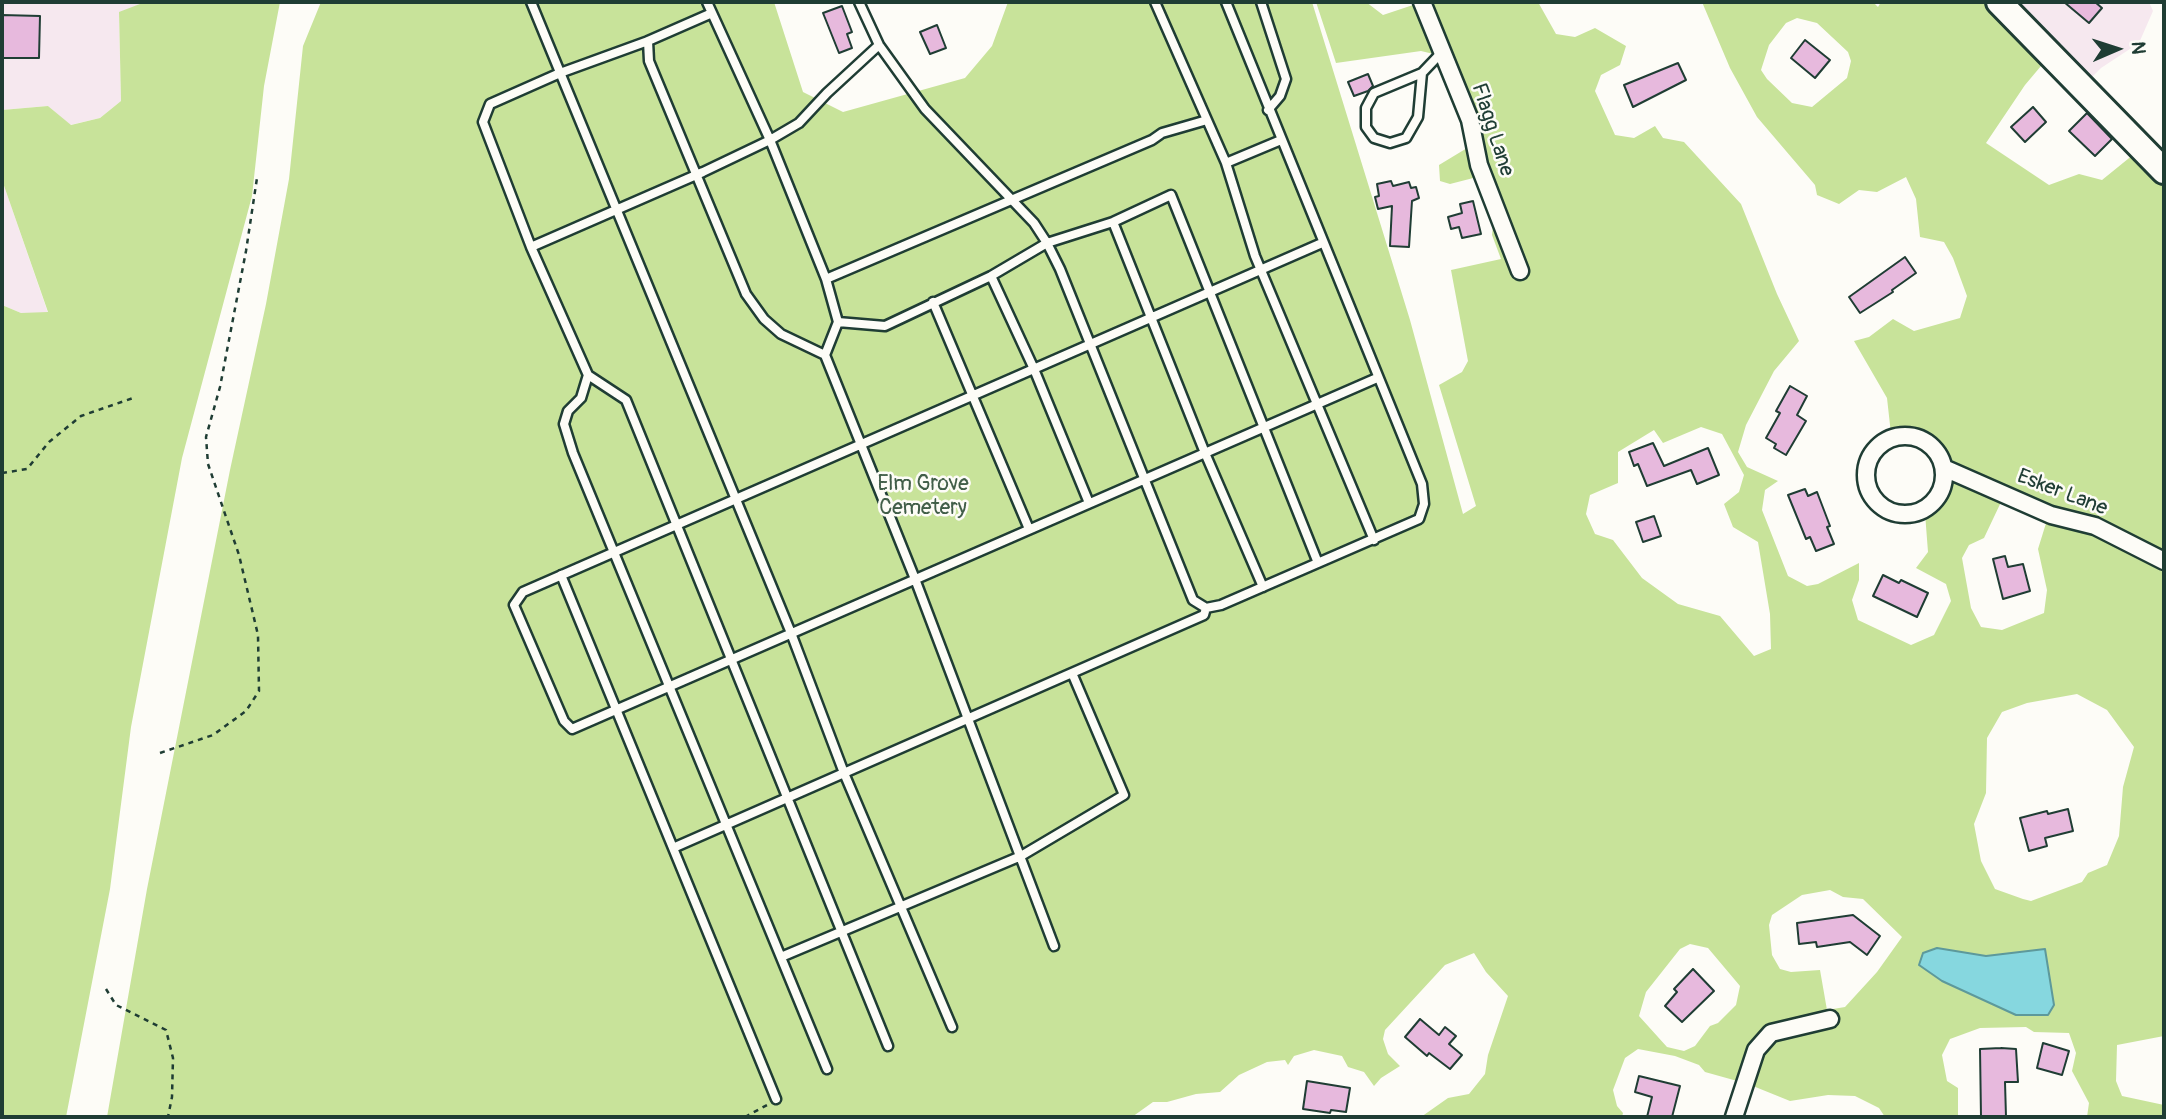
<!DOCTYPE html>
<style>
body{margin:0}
#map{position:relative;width:2166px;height:1119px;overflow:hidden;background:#fdfcf7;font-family:Pangolin,sans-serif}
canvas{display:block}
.frame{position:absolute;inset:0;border:4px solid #1f3d34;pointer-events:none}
.north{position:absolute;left:2082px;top:14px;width:70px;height:70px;-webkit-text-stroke:5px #fdfcf7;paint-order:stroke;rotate:87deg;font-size:19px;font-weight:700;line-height:28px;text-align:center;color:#1f3d34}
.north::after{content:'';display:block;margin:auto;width:24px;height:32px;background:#1f3d34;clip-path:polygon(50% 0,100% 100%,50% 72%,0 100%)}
</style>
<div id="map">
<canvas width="2166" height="1119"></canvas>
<div class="frame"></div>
<div class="north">N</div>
</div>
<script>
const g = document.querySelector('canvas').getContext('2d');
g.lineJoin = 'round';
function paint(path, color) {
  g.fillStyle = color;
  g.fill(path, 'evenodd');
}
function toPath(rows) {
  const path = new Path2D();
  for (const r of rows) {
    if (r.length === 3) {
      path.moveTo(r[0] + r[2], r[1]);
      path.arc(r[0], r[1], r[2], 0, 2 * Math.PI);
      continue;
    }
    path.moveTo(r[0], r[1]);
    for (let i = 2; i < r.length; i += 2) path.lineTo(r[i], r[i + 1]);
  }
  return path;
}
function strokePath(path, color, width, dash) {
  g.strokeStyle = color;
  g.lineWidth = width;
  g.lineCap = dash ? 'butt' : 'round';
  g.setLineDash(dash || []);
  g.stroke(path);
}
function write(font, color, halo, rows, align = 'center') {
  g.font = font + ' Pangolin,sans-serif';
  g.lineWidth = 5;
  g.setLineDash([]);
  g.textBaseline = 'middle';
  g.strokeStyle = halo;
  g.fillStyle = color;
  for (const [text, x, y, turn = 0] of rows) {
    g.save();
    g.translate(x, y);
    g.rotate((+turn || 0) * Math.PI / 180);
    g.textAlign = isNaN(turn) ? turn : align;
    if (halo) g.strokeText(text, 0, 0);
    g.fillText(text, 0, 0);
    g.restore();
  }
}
const built = toPath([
 [2,2,145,2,119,13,121,101,100,118,70,125,48,106,2,110],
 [2001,2,2149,2,2153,11,2139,43,2101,68,2084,85],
 [2,180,48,313,21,313,2,305]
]);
const green = toPath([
 [145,2,280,2,264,86,252,196,182,458,131,727,110,889,66,1117,2,1117,2,305,21,313,48,312,2,180,2,110,48,106,71,125,100,118,121,101,119,12],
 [321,2,588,4,774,2,803,92,843,112,965,78,992,46,1008,2,1312,2,1410,320,1463,514,1476,506,1439,385,1462,372,1468,361,1451,270,1501,259,1492,235,1495,207,1481,176,1450,184,1440,181,1439,165,1477,142,1446,57,1421,51,1336,63,1316,2,1366,2,1383,15,1422,2,1538,2,1556,34,1575,37,1595,28,1626,46,1620,65,1601,75,1595,91,1615,135,1634,138,1655,126,1663,138,1684,142,1741,204,1777,294,1799,341,1774,371,1746,425,1738,452,1747,467,1778,481,1765,490,1762,510,1788,576,1807,586,1818,584,1859,563,1859,580,1852,600,1858,620,1911,645,1934,635,1951,601,1946,584,1916,568,1928,552,1924,500,1949,469,1951,463,1909,435,1891,434,1887,398,1854,341,1869,337,1893,319,1914,331,1960,318,1967,296,1953,258,1944,242,1920,237,1916,199,1906,177,1877,192,1859,190,1839,204,1817,195,1815,185,1757,117,1730,68,1702,2,1873,2,1878,7,1881,2,2001,2,2052,53,2025,85,1986,143,2049,185,2079,174,2102,180,2139,150,2164,168,2164,1036,2117,1045,2116,1081,2122,1096,2164,1105,2164,1117,2087,1117,2089,1103,2072,1071,2076,1053,2069,1033,2034,1032,2026,1027,1980,1028,1950,1039,1942,1055,1947,1081,1958,1088,1958,1117,1885,1117,1879,1108,1855,1096,1828,1095,1790,1101,1748,1084,1705,1072,1699,1065,1675,1056,1638,1049,1625,1058,1613,1090,1617,1106,1623,1113,1622,1117,1421,1117,1448,1098,1469,1094,1485,1074,1488,1055,1508,996,1486,972,1474,953,1445,965,1385,1030,1383,1039,1388,1054,1400,1066,1381,1078,1374,1086,1364,1072,1348,1067,1342,1056,1314,1050,1294,1056,1288,1065,1285,1060,1267,1062,1239,1075,1220,1092,1196,1094,1167,1102,1153,1102,1132,1117,107,1117,147,889,230,470,266,304,289,179,303,46],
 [1797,18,1817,23,1848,52,1851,61,1847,78,1812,107,1792,103,1767,79,1761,70,1769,45,1786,23],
 [1701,427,1722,434,1744,475,1739,492,1724,504,1733,527,1758,542,1770,614,1771,649,1754,656,1720,616,1678,604,1642,578,1613,540,1595,534,1586,514,1590,495,1618,483,1618,452,1654,430,1663,443],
 [2002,500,2047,520,2038,549,2047,590,2044,613,2002,630,1981,627,1971,608,1962,558,1969,545,1984,538],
 [2077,694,2107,710,2134,747,2123,787,2119,836,2107,865,2088,873,2082,882,2031,901,2023,899,1995,889,1981,861,1974,824,1986,793,1987,738,2002,712,2027,703],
 [1830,890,1843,897,1863,899,1902,937,1877,972,1845,1007,1827,1010,1820,970,1791,972,1780,969,1772,955,1769,925,1772,915,1802,895],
 [1690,944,1708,948,1740,986,1736,1005,1718,1023,1710,1026,1695,1046,1684,1051,1667,1047,1639,1016,1646,992,1680,949],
 [1937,948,1986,956,2045,949,2016,1015,1942,981,1921,965]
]);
const water = toPath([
 [1937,948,1986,956,2045,949,2054,1005,2048,1015,2016,1015,1942,981,1919,965,1923,953,1937,948]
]);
const building = toPath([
 [2064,2,2095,2,2102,8,2089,23,2064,2],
 [842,6,852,32,847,34,852,48,839,53,823,13,842,6],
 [2,15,40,16,39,58,2,58,2,15],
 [937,25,946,48,930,54,920,32,937,25],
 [1805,40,1830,60,1815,78,1791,58,1805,40],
 [1678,63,1686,80,1633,107,1624,85,1678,63],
 [1368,74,1373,86,1368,91,1354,96,1348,82,1368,74],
 [2033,107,2046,122,2025,142,2011,127,2033,107],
 [2087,113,2112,139,2095,156,2069,131,2087,113],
 [1391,181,1393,186,1409,182,1411,188,1416,187,1419,198,1412,201,1409,247,1390,246,1392,206,1378,209,1375,197,1379,196,1377,184,1391,181],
 [1473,201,1481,234,1462,238,1459,227,1451,229,1448,217,1462,213,1460,204,1473,201],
 [1905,257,1916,273,1892,290,1893,292,1860,313,1849,297,1905,257],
 [1790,386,1807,396,1797,415,1806,421,1786,455,1774,448,1776,444,1766,438,1780,413,1776,411,1790,386],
 [1653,443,1664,466,1708,448,1719,475,1697,484,1691,470,1647,486,1638,464,1634,466,1629,452,1653,443],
 [1805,489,1808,496,1817,492,1830,526,1827,527,1834,544,1816,551,1810,537,1806,539,1788,495,1805,489],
 [1654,516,1661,536,1643,542,1636,522,1654,516],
 [2005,556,2008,567,2023,564,2030,591,2003,599,1993,559,2005,556],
 [1883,575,1899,583,1901,580,1928,593,1917,617,1873,596,1883,575],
 [2068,809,2073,831,2045,838,2047,846,2029,851,2020,818,2047,811,2048,814,2068,809],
 [1853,915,1880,936,1867,955,1850,942,1817,947,1816,942,1799,944,1797,923,1853,915],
 [1693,969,1714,991,1682,1022,1665,1006,1677,992,1674,989,1693,969],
 [1420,1019,1439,1035,1445,1027,1456,1036,1449,1044,1462,1055,1450,1069,1429,1053,1427,1056,1405,1037,1420,1019],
 [2043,1043,2069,1051,2062,1075,2037,1068,2043,1043],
 [2001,1048,2016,1049,2018,1082,2005,1082,2006,1117,1981,1117,1980,1049,2001,1048],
 [1639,1076,1680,1086,1672,1117,1647,1117,1652,1097,1635,1092,1639,1076],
 [1307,1081,1350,1088,1346,1112,1331,1110,1330,1113,1303,1109,1307,1081]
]);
const path = toPath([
 [2,473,27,469,49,442,81,416,133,398],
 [160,753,213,735,246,711,259,691,258,635,239,555,208,464,206,437,220,387,246,251,257,178],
 [106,989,116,1005,166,1030,173,1058,172,1097,168,1117],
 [745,1117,767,1105]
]);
const service = toPath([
 [531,2,791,633,844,773,952,1027],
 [707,2,770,140,826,279,838,322,825,355],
 [859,2,879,45,925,109,1034,223,1047,243,1060,269,1193,600,1206,608,1221,605,1419,519,1424,504,1422,484,1226,2],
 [1155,2,1226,163,1255,256,1374,540],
 [1261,2,1286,79,1280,96,1268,110],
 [712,13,648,41,560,73,490,104,483,122,531,247,588,375,581,398,568,411,564,424,573,453,827,1069],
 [648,41,649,61,746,294,764,319,781,334,825,355,915,579,1054,946],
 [1422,73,1418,117,1406,138,1390,143,1374,138,1366,127,1366,108,1374,93,1422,73,1442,52],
 [1226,163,1281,140],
 [1113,222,1205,453,1263,587],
 [1322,243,523,592,514,605,564,721,572,729,1377,378],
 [531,247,703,172,770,140,799,123,827,93,879,45],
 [991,276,1034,369,1089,503],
 [826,279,1152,140,1162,133,1207,120],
 [933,302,1029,529],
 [838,322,885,326,991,276,1047,243,1113,222,1171,195,1318,563],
 [588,375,626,400,888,1046],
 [561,575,776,1099],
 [673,848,1204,615,1206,608],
 [781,957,1021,856,1124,795,1072,673]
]);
const minor = toPath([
 [1422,2,1470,120,1479,165,1520,271],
 [1905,475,39],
 [1944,468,2051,515,2095,526,2164,561],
 [1734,1117,1756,1050,1771,1033,1830,1019]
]);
const primary = toPath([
 [1999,2,2164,171]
]);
const streetNames = [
 ["Flagg Lane",1492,130,72],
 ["Esker Lane",2062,493,21]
];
const parkNames = [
 ["Elm Grove",923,485],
 ["Cemetery",923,509]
];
paint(built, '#f6e8ef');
paint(green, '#c8e39a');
paint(water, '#86d7df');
strokePath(water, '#5d999b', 2);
paint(building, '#e7b9dd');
strokePath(building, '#1f3d34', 2);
strokePath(service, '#1f3d34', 13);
strokePath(minor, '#1f3d34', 21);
strokePath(primary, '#1f3d34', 30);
strokePath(path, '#1f3d34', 2.5, [5, 5]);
strokePath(service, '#fdfcf7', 8);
strokePath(minor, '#fdfcf7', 16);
strokePath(primary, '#fdfcf7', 24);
write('21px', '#1f3d34', '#fdfcf7', streetNames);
write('21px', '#415e48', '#fdfcf7', parkNames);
</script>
